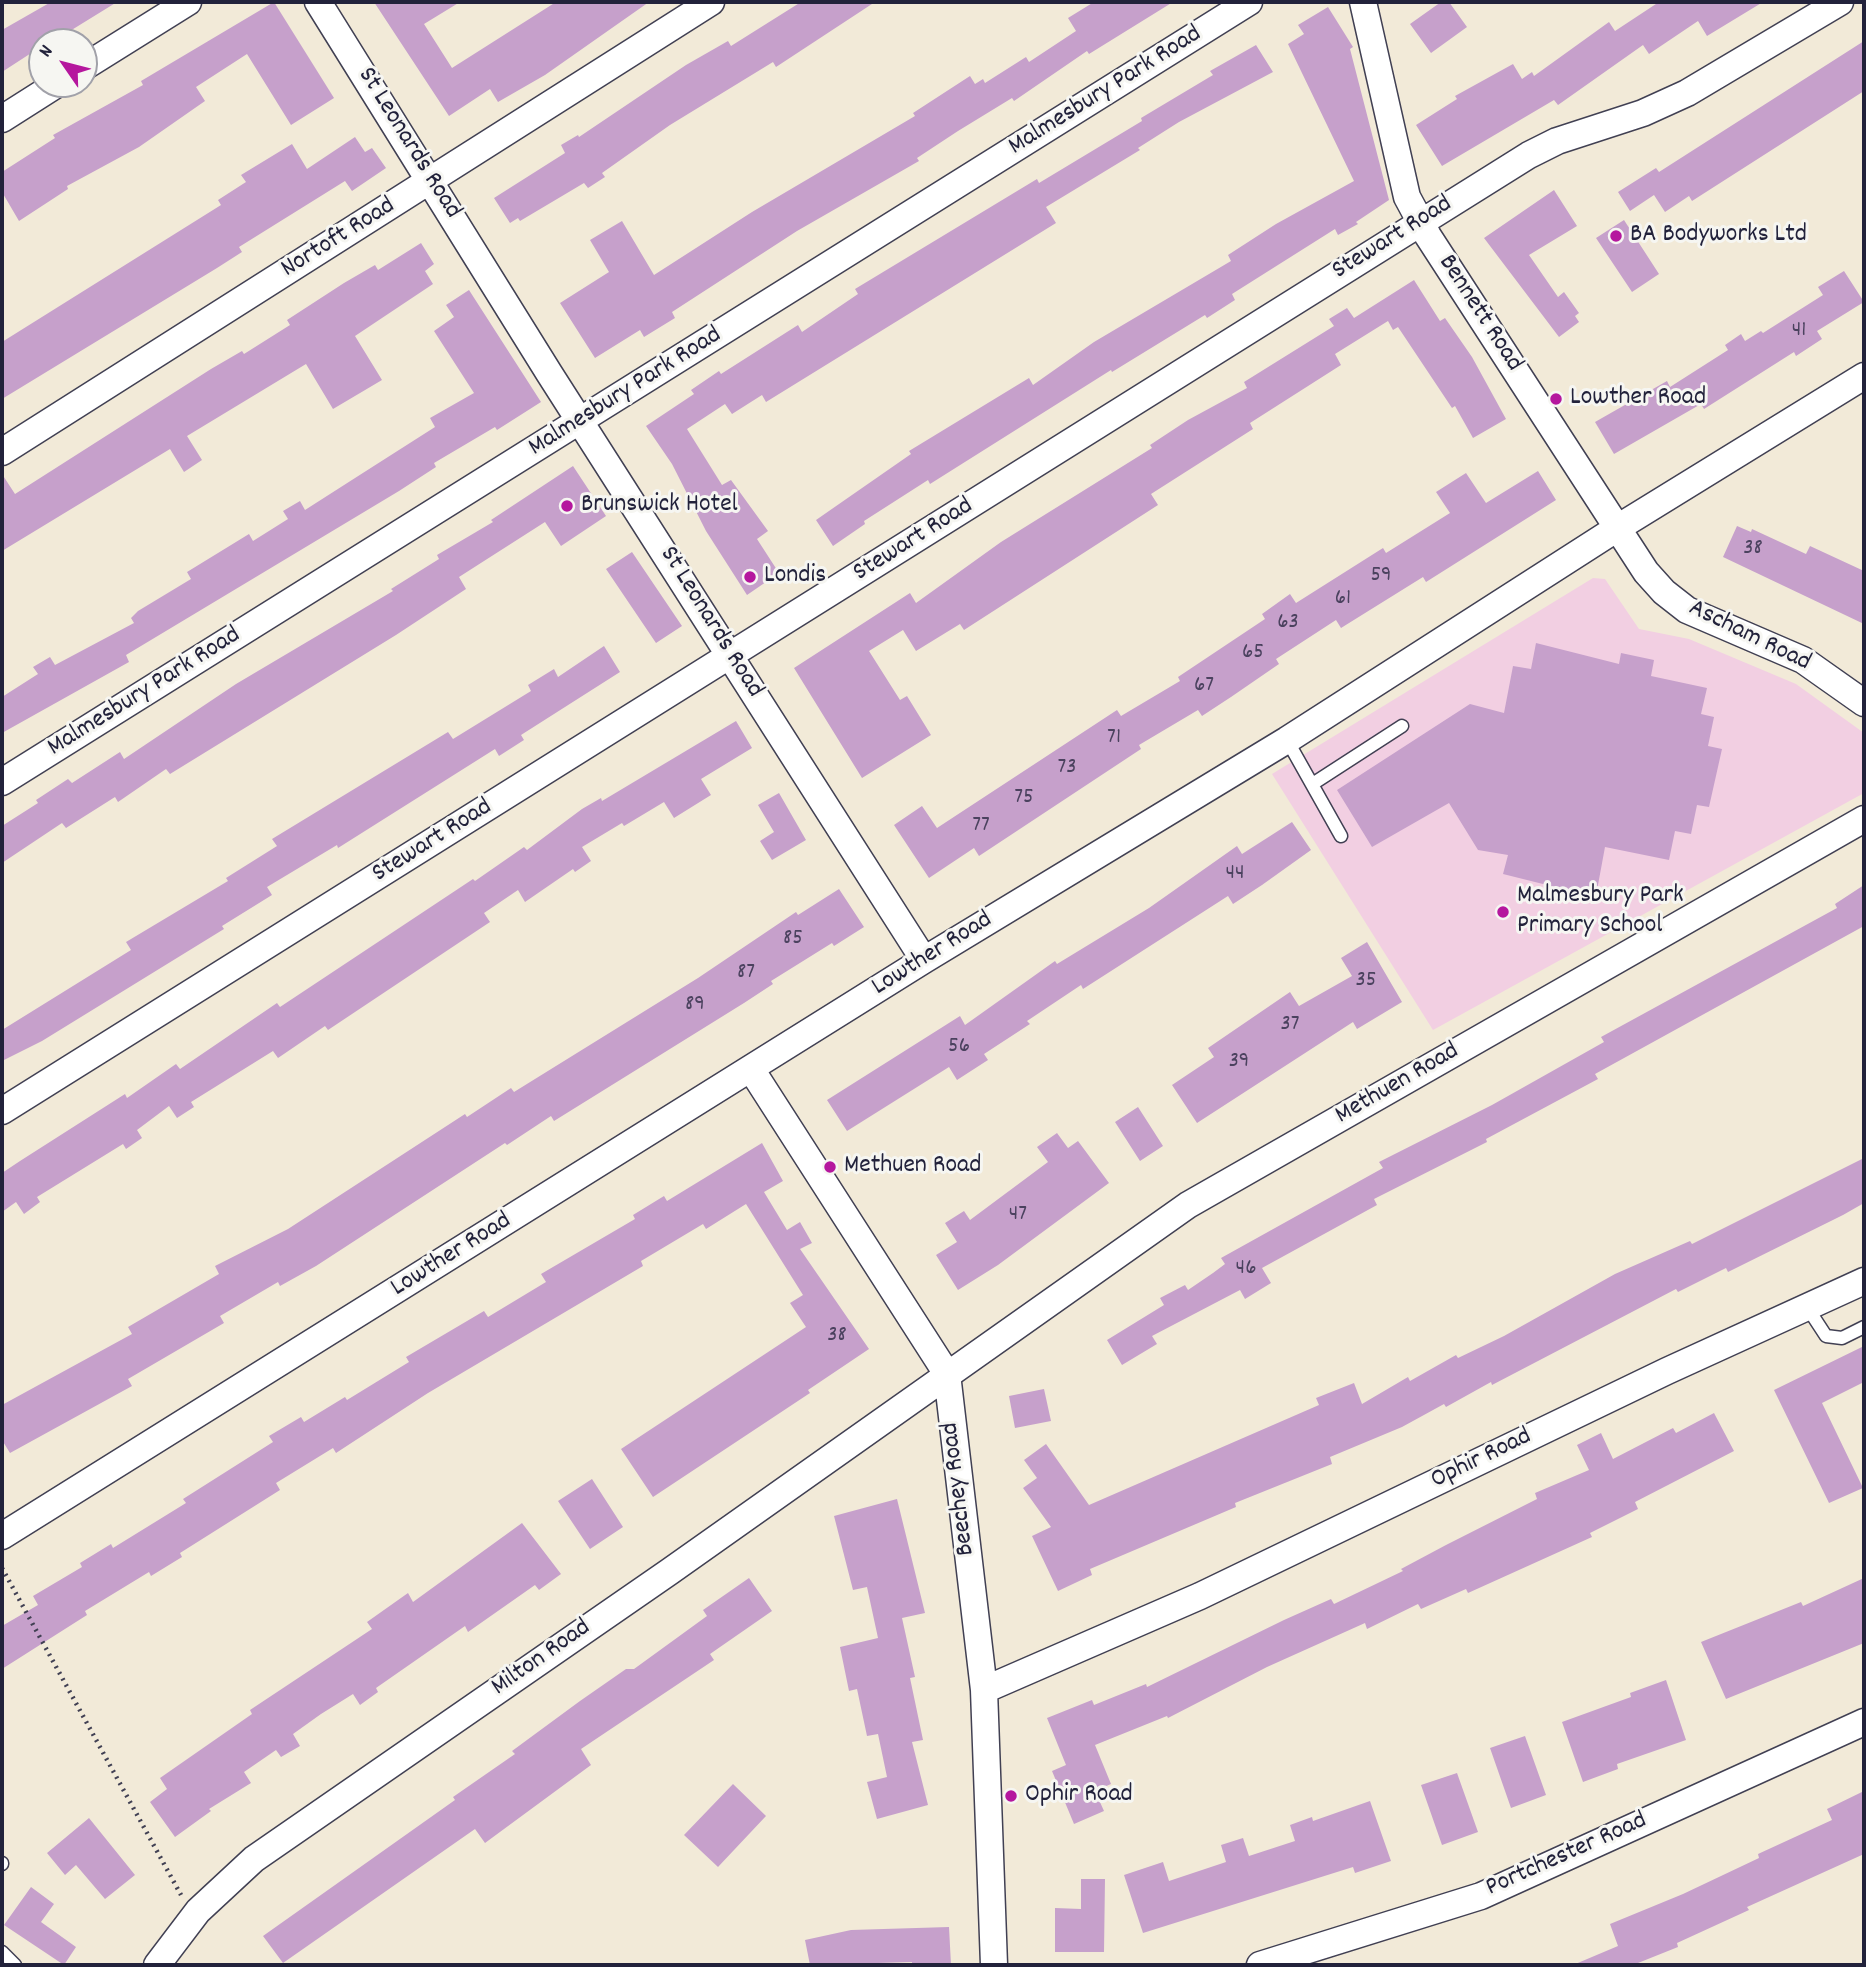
<!DOCTYPE html>
<style>
body{margin:0}
#map{position:relative;width:1866px;height:1967px;overflow:hidden;background:#f2ead8;font-family:Dekko,sans-serif}
canvas{display:block}
.frame{position:absolute;inset:0;border:4px solid #22223b;pointer-events:none}
.north{position:absolute;left:28px;top:28px;width:70px;height:70px;box-sizing:border-box;background:#f6f6f2;border:2px solid #a1a1a9;border-radius:50%;rotate:305deg;font-size:19px;font-weight:700;line-height:28px;text-align:center;color:#22223b}
.north::after{content:'';display:block;margin:auto;width:24px;height:32px;background:#b5179e;clip-path:polygon(50% 0,100% 100%,50% 72%,0 100%)}
</style>
<div id="map">
<canvas width="1866" height="1967"></canvas>
<div class="frame"></div>
<div class="north">N</div>
</div>
<script>
const g = document.querySelector('canvas').getContext('2d');
g.lineJoin = 'round';
function paint(path, color) {
  g.fillStyle = color;
  g.fill(path, 'evenodd');
}
function toPath(rows) {
  const path = new Path2D();
  for (const r of rows) {
    path.moveTo(r[0], r[1]);
    for (let i = 2; i < r.length; i += 2) path.lineTo(r[i], r[i + 1]);
  }
  return path;
}
function strokePath(path, color, width, dash) {
  g.strokeStyle = color;
  g.lineWidth = width;
  g.lineCap = dash ? 'butt' : 'round';
  g.setLineDash(dash || []);
  g.stroke(path);
}
function write(font, color, halo, rows, align = 'center') {
  g.font = font + ' Dekko,sans-serif';
  g.lineWidth = 6;
  g.setLineDash([]);
  g.textBaseline = 'middle';
  g.strokeStyle = halo;
  g.fillStyle = color;
  for (const [text, x, y, turn = 0] of rows) {
    g.save();
    g.translate(x, y);
    g.rotate((+turn || 0) * Math.PI / 180);
    g.textAlign = isNaN(turn) ? turn : align;
    if (halo) g.strokeText(text, 0, 0);
    g.fillText(text, 0, 0);
    g.restore();
  }
}
const built = toPath([
 [1593,578,1605,579,1639,629,1689,639,1796,684,1864,733,1864,793,1433,1030,1272,774]
]);
const building = toPath([
 [51,2,117,2,57,39,56,37,42,42,42,46,2,72,2,30],
 [274,2,334,98,291,125,247,54,196,87,205,101,139,147,67,186,68,189,19,221,2,192,2,172,55,138,53,135,143,85,141,81],
 [374,2,460,2,424,24,452,68,556,2,649,2,545,75,498,102,490,89,449,116],
 [801,2,875,2,776,67,773,62,670,125,602,173,605,177,588,188,584,183,520,221,518,218,510,223,494,198,565,153,561,145,578,135,579,137,686,65,728,41,731,46],
 [1094,2,1173,2,1089,54,1087,51,1014,101,1012,98,958,131,917,158,919,161,797,231,672,312,675,318,644,337,640,330,595,358,560,303,609,272,590,240,622,221,654,275,752,212,915,116,913,113,970,76,975,84,983,79,985,83,1026,57,1029,62,1076,31,1068,18],
 [1441,2,1449,2,1467,27,1431,53,1410,24],
 [1659,2,1763,2,1707,36,1698,21,1649,54,1643,45,1558,105,1554,100,1442,166,1416,125,1457,99,1455,96,1513,64,1522,79,1532,72,1534,76,1609,22,1615,31],
 [1328,7,1353,47,1350,49,1389,200,1356,222,1358,224,1338,235,1335,229,1232,294,1235,300,1207,318,1205,315,1112,372,1111,370,930,484,928,480,864,521,865,524,833,546,816,520,911,454,909,451,1029,378,1033,385,1094,342,1231,261,1228,255,1276,224,1354,181,1288,44,1304,34,1298,25],
 [1864,41,1864,91,1692,201,1689,196,1665,212,1654,195,1630,211,1618,192,1656,168,1659,172],
 [1256,45,1273,72,1179,122,1138,148,1140,150,1046,207,1056,223,766,402,762,395,732,414,725,404,687,429,722,485,731,480,768,531,757,539,779,573,747,595,706,531,672,464,646,426,694,394,691,390,719,371,721,374,798,325,802,332,858,294,855,289,1037,179,1039,183,1142,121,1141,118,1213,75,1210,71],
 [355,137,365,152,372,148,386,168,352,191,345,181,239,247,242,252,217,268,2,399,2,342,221,205,218,200,246,182,241,175,292,144,307,169],
 [1554,190,1577,226,1529,255,1558,297,1564,292,1579,313,1575,316,1579,322,1559,337,1484,238],
 [1624,220,1659,274,1632,292,1596,238],
 [421,243,434,264,425,271,433,284,355,336,382,380,333,409,306,364,187,436,202,460,184,472,170,449,2,551,2,474,15,494,211,369,242,351,244,354,290,325,287,320,344,283,375,265,378,270],
 [1844,271,1864,302,1817,331,1822,339,1796,356,1794,352,1704,409,1701,404,1614,454,1595,422,1667,381,1670,387,1728,350,1725,345,1741,334,1745,341,1761,331,1763,333,1823,295,1818,287],
 [1414,280,1440,321,1445,318,1472,357,1506,419,1473,438,1455,406,1452,408,1398,327,1393,330,1388,321,1335,354,1341,365,1250,423,1253,429,1151,494,1158,505,964,630,960,624,916,651,903,630,869,651,900,700,907,696,931,735,862,778,794,668,910,593,916,603,1001,542,1152,448,1150,445,1188,420,1247,388,1244,382,1334,326,1329,319,1347,308,1354,318],
 [469,290,541,402,497,430,495,427,434,463,436,467,399,491,126,655,129,662,2,733,2,697,38,674,33,667,50,657,55,665,134,623,131,618,138,611,191,579,187,572,249,534,253,541,288,519,283,511,300,501,305,510,366,471,435,427,430,418,474,393,434,331,454,317,446,305],
 [573,466,606,516,561,546,545,522,459,577,466,589,396,635,170,774,166,769,118,802,115,797,66,828,62,823,2,863,2,826,38,803,36,800,68,779,72,783,120,752,124,759,236,684,393,591,391,589,439,559,437,555,493,522,491,520],
 [1538,471,1556,500,1426,582,1423,577,1341,628,1336,620,1276,659,1279,664,1231,697,1202,716,1198,710,1139,745,1141,749,979,856,974,848,929,878,894,825,922,806,937,828,1117,710,1121,716,1180,681,1178,677,1265,619,1262,614,1290,594,1296,603,1383,548,1386,553,1450,513,1436,492,1466,473,1486,503],
 [1737,526,1751,532,1752,529,1806,554,1810,546,1864,571,1864,624,1723,557],
 [632,552,682,626,656,643,606,569],
 [1536,643,1619,664,1621,653,1654,660,1651,676,1707,688,1701,714,1714,717,1708,746,1722,749,1709,807,1697,805,1691,834,1675,831,1669,860,1605,847,1595,901,1558,894,1559,888,1503,874,1508,855,1478,850,1449,803,1372,847,1337,790,1470,704,1504,713,1513,666,1531,669],
 [604,646,620,672,521,735,524,740,499,756,495,749,338,848,337,845,267,887,272,895,222,926,224,929,42,1041,2,1061,2,1030,131,950,126,942,228,881,226,878,277,846,272,839,448,732,453,739,531,691,528,685,554,669,558,677],
 [736,721,752,748,701,779,711,795,674,818,664,802,624,826,622,823,582,847,591,861,575,872,573,869,525,902,518,890,484,913,490,922,328,1030,325,1026,278,1058,273,1051,191,1102,194,1107,177,1118,169,1106,137,1130,142,1138,126,1149,123,1144,37,1197,40,1202,24,1214,16,1202,2,1212,2,1173,20,1161,125,1094,127,1098,176,1064,180,1069,277,1003,280,1007,473,879,475,881,524,847,527,850,582,809,601,798,602,801],
 [779,793,806,840,772,860,760,841,774,832,758,805],
 [1292,822,1311,850,1262,885,1233,904,1228,896,1083,989,1081,985,1027,1021,1030,1024,984,1054,988,1060,957,1080,949,1067,847,1131,827,1100,960,1016,965,1025,1055,961,1057,964,1149,908,1237,846,1242,854],
 [1864,885,1864,926,1595,1074,1598,1079,1486,1139,1487,1142,1374,1199,1377,1205,1262,1268,1271,1283,1245,1299,1240,1290,1152,1336,1157,1344,1122,1365,1107,1340,1164,1305,1160,1298,1185,1285,1188,1290,1213,1273,1225,1264,1221,1258,1383,1168,1379,1162,1492,1105,1604,1042,1601,1037,1837,908,1835,904],
 [839,889,864,927,834,946,832,943,771,981,773,984,744,1003,554,1121,551,1116,507,1145,505,1143,316,1266,280,1286,278,1282,220,1316,224,1323,128,1379,132,1386,10,1453,2,1440,2,1405,132,1334,128,1327,219,1274,215,1266,288,1229,465,1114,467,1117,511,1088,514,1092,698,978,796,912,798,915],
 [1367,942,1402,1002,1357,1029,1353,1022,1197,1123,1172,1085,1214,1057,1208,1048,1290,992,1299,1006,1352,976,1341,958],
 [1138,1107,1163,1146,1140,1161,1115,1122],
 [1057,1133,1068,1148,1078,1141,1109,1183,998,1265,958,1290,936,1255,957,1242,945,1223,964,1211,970,1220,1048,1162,1037,1147],
 [762,1143,783,1181,764,1192,787,1230,800,1222,812,1243,800,1249,869,1349,808,1390,810,1393,653,1497,621,1449,806,1327,790,1303,803,1295,746,1204,706,1229,703,1224,641,1261,643,1266,428,1393,336,1453,333,1448,276,1483,280,1490,180,1553,182,1557,151,1576,149,1572,85,1611,87,1615,2,1669,2,1626,38,1605,33,1596,82,1567,80,1563,111,1544,113,1548,186,1503,183,1499,273,1442,269,1436,301,1417,304,1422,345,1397,347,1400,409,1362,406,1357,484,1311,488,1317,546,1282,541,1274,635,1219,633,1215,664,1196,667,1201],
 [1864,1158,1864,1203,1843,1215,1728,1272,1726,1268,1678,1292,1676,1289,1492,1385,1491,1382,1446,1407,1444,1404,1402,1427,1330,1457,1332,1464,1235,1503,1236,1507,1090,1569,1092,1575,1058,1591,1032,1536,1051,1527,1023,1488,1037,1478,1024,1460,1046,1444,1089,1505,1319,1405,1316,1398,1354,1383,1362,1404,1408,1377,1410,1381,1456,1355,1458,1358,1504,1336,1615,1274,1690,1241,1692,1244],
 [1864,1346,1864,1382,1822,1403,1863,1488,1829,1503,1774,1390],
 [1044,1389,1051,1421,1015,1428,1009,1396],
 [1714,1413,1734,1451,1635,1502,1638,1509,1590,1533,1592,1537,1468,1593,1466,1589,1421,1609,1418,1604,1367,1629,1365,1623,1267,1667,1168,1718,1167,1716,1095,1745,1111,1784,1095,1791,1104,1811,1074,1824,1052,1771,1066,1765,1047,1718,1092,1700,1094,1705,1146,1684,1147,1687,1284,1620,1331,1599,1334,1604,1403,1571,1401,1569,1446,1545,1537,1499,1535,1493,1589,1470,1577,1445,1601,1433,1613,1459,1673,1428,1676,1433],
 [592,1479,623,1527,590,1549,558,1501],
 [897,1499,925,1613,902,1618,915,1677,910,1678,923,1740,912,1742,928,1805,877,1819,867,1782,887,1777,878,1734,867,1736,857,1689,849,1691,840,1647,878,1638,867,1587,853,1590,834,1516],
 [522,1523,561,1574,539,1590,535,1585,468,1632,465,1626,376,1688,378,1692,360,1705,353,1694,321,1714,293,1734,300,1746,281,1757,276,1750,244,1772,251,1783,209,1809,211,1811,175,1837,150,1802,167,1789,160,1778,252,1714,250,1710,372,1629,367,1622,408,1593,413,1602],
 [749,1578,772,1611,710,1654,714,1660,581,1749,591,1765,485,1843,475,1829,283,1963,263,1936,455,1800,453,1797,515,1754,512,1751,580,1701,626,1669,634,1669,707,1616,703,1610],
 [1864,1578,1864,1643,1726,1699,1701,1642,1801,1602,1803,1606],
 [1666,1680,1686,1740,1617,1764,1618,1769,1583,1782,1562,1722,1631,1697,1630,1693],
 [1525,1736,1546,1795,1511,1808,1490,1748],
 [1457,1773,1478,1832,1442,1845,1421,1785],
 [733,1784,766,1816,718,1867,684,1835],
 [1864,1791,1864,1854,1747,1907,1749,1910,1677,1943,1678,1947,1633,1965,1573,1965,1618,1946,1610,1924,1683,1894,1759,1858,1758,1854,1832,1820,1827,1809],
 [1370,1801,1391,1861,1355,1873,1353,1867,1143,1933,1124,1875,1163,1862,1169,1881,1226,1862,1221,1845,1243,1838,1249,1856,1295,1841,1290,1825,1312,1817,1313,1821],
 [89,1818,135,1875,105,1899,76,1865,65,1875,47,1853],
 [1081,1879,1105,1879,1104,1952,1055,1952,1055,1908,1081,1909],
 [31,1887,54,1904,41,1922,76,1947,64,1965,4,1925],
 [949,1927,951,1965,912,1965,912,1962,810,1965,805,1940,851,1930]
]);
const path = toPath([
 [2,1568,181,1895]
]);
const lane = toPath([
 [1287,740,1341,836],
 [1314,783,1402,726],
 [1807,1307,1826,1336,1842,1338,1864,1327],
 [2,1864,2,1863],
 [2,1952,15,1965]
]);
const street = toPath([
 [318,2,549,373,924,960],
 [1363,2,1407,197,1428,236,1646,572,1664,592,1687,610,1803,660,1864,703],
 [84,67,188,2],
 [2,119,57,84],
 [2,452,711,2],
 [2,782,1249,2],
 [751,1069,947,1374,984,1690,994,1965],
 [2,1111,1529,155,1557,141,1643,113,1687,93,1840,2],
 [2,1536,924,960,1287,740,1619,527,1864,376],
 [984,1690,1200,1596,1667,1371,1864,1281],
 [157,1965,198,1911,254,1859,669,1572,1188,1205,1864,819],
 [1260,1965,1481,1896,1864,1722]
]);
const markers = [
 [1616,236,7,"#b5179e"],
 [1556,399,7,"#b5179e"],
 [567,506,7,"#b5179e"],
 [750,577,7,"#b5179e"],
 [1503,912,7,"#b5179e"],
 [830,1167,7,"#b5179e"],
 [1011,1796,7,"#b5179e"]
];
const numberNames = [
 ["41",1799,332],
 ["38",1753,550],
 ["59",1381,577],
 ["61",1343,600],
 ["63",1288,624],
 ["65",1253,654],
 ["67",1204,687],
 ["71",1114,739],
 ["73",1067,769],
 ["75",1024,799],
 ["77",981,827],
 ["44",1235,875],
 ["85",793,940],
 ["87",746,974],
 ["35",1366,982],
 ["89",695,1006],
 ["37",1290,1026],
 ["56",959,1048],
 ["39",1239,1063],
 ["47",1018,1216],
 ["46",1246,1270],
 ["38",837,1337]
];
const streetNames = [
 ["Malmesbury Park Road",1106,92,-32],
 ["St Leonards Road",408,144,58],
 ["Nortoft Road",339,239,-32],
 ["Stewart Road",1393,239,-32],
 ["Bennett Road",1479,314,57],
 ["Malmesbury Park Road",626,393,-32],
 ["Stewart Road",914,541,-32],
 ["St Leonards Road",710,623,58],
 ["Ascham Road",1749,637,26],
 ["Malmesbury Park Road",145,693,-32],
 ["Stewart Road",433,842,-32],
 ["Lowther Road",933,955,-32],
 ["Methuen Road",1398,1085,-30],
 ["Lowther Road",452,1256,-32],
 ["Ophir Road",1482,1460,-26],
 ["Beechey Road",960,1489,-97],
 ["Milton Road",542,1659,-35],
 ["Portchester Road",1567,1856,-24]
];
const poiNames = [
 ["BA Bodyworks Ltd",1630,236],
 ["Lowther Road",1570,399],
 ["Brunswick Hotel",581,506],
 ["Londis",764,577],
 ["Malmesbury Park",1517,897],
 ["Primary School",1517,927],
 ["Methuen Road",844,1167],
 ["Ophir Road",1025,1796]
];
paint(built, '#f2cfe2');
paint(building, '#c6a0cb');
strokePath(lane, '#414053', 15);
strokePath(street, '#414053', 29);
strokePath(path, '#414053', 4.5, [2, 5]);
strokePath(lane, '#fff', 12);
strokePath(street, '#fff', 26);
for (const [x, y, r, color] of markers) {
  const dot = new Path2D();
  dot.arc(x, y, r, 0, 2 * Math.PI);
  g.fillStyle = color;
  g.fill(dot);
  strokePath(dot, '#f6f6f2', 2.5);
}
write('23px', '#4b425f', null, numberNames);
write('26px', '#22223b', '#f6f6f2', streetNames);
write('26px', '#22223b', '#f6f6f2', poiNames, 'left');
</script>
